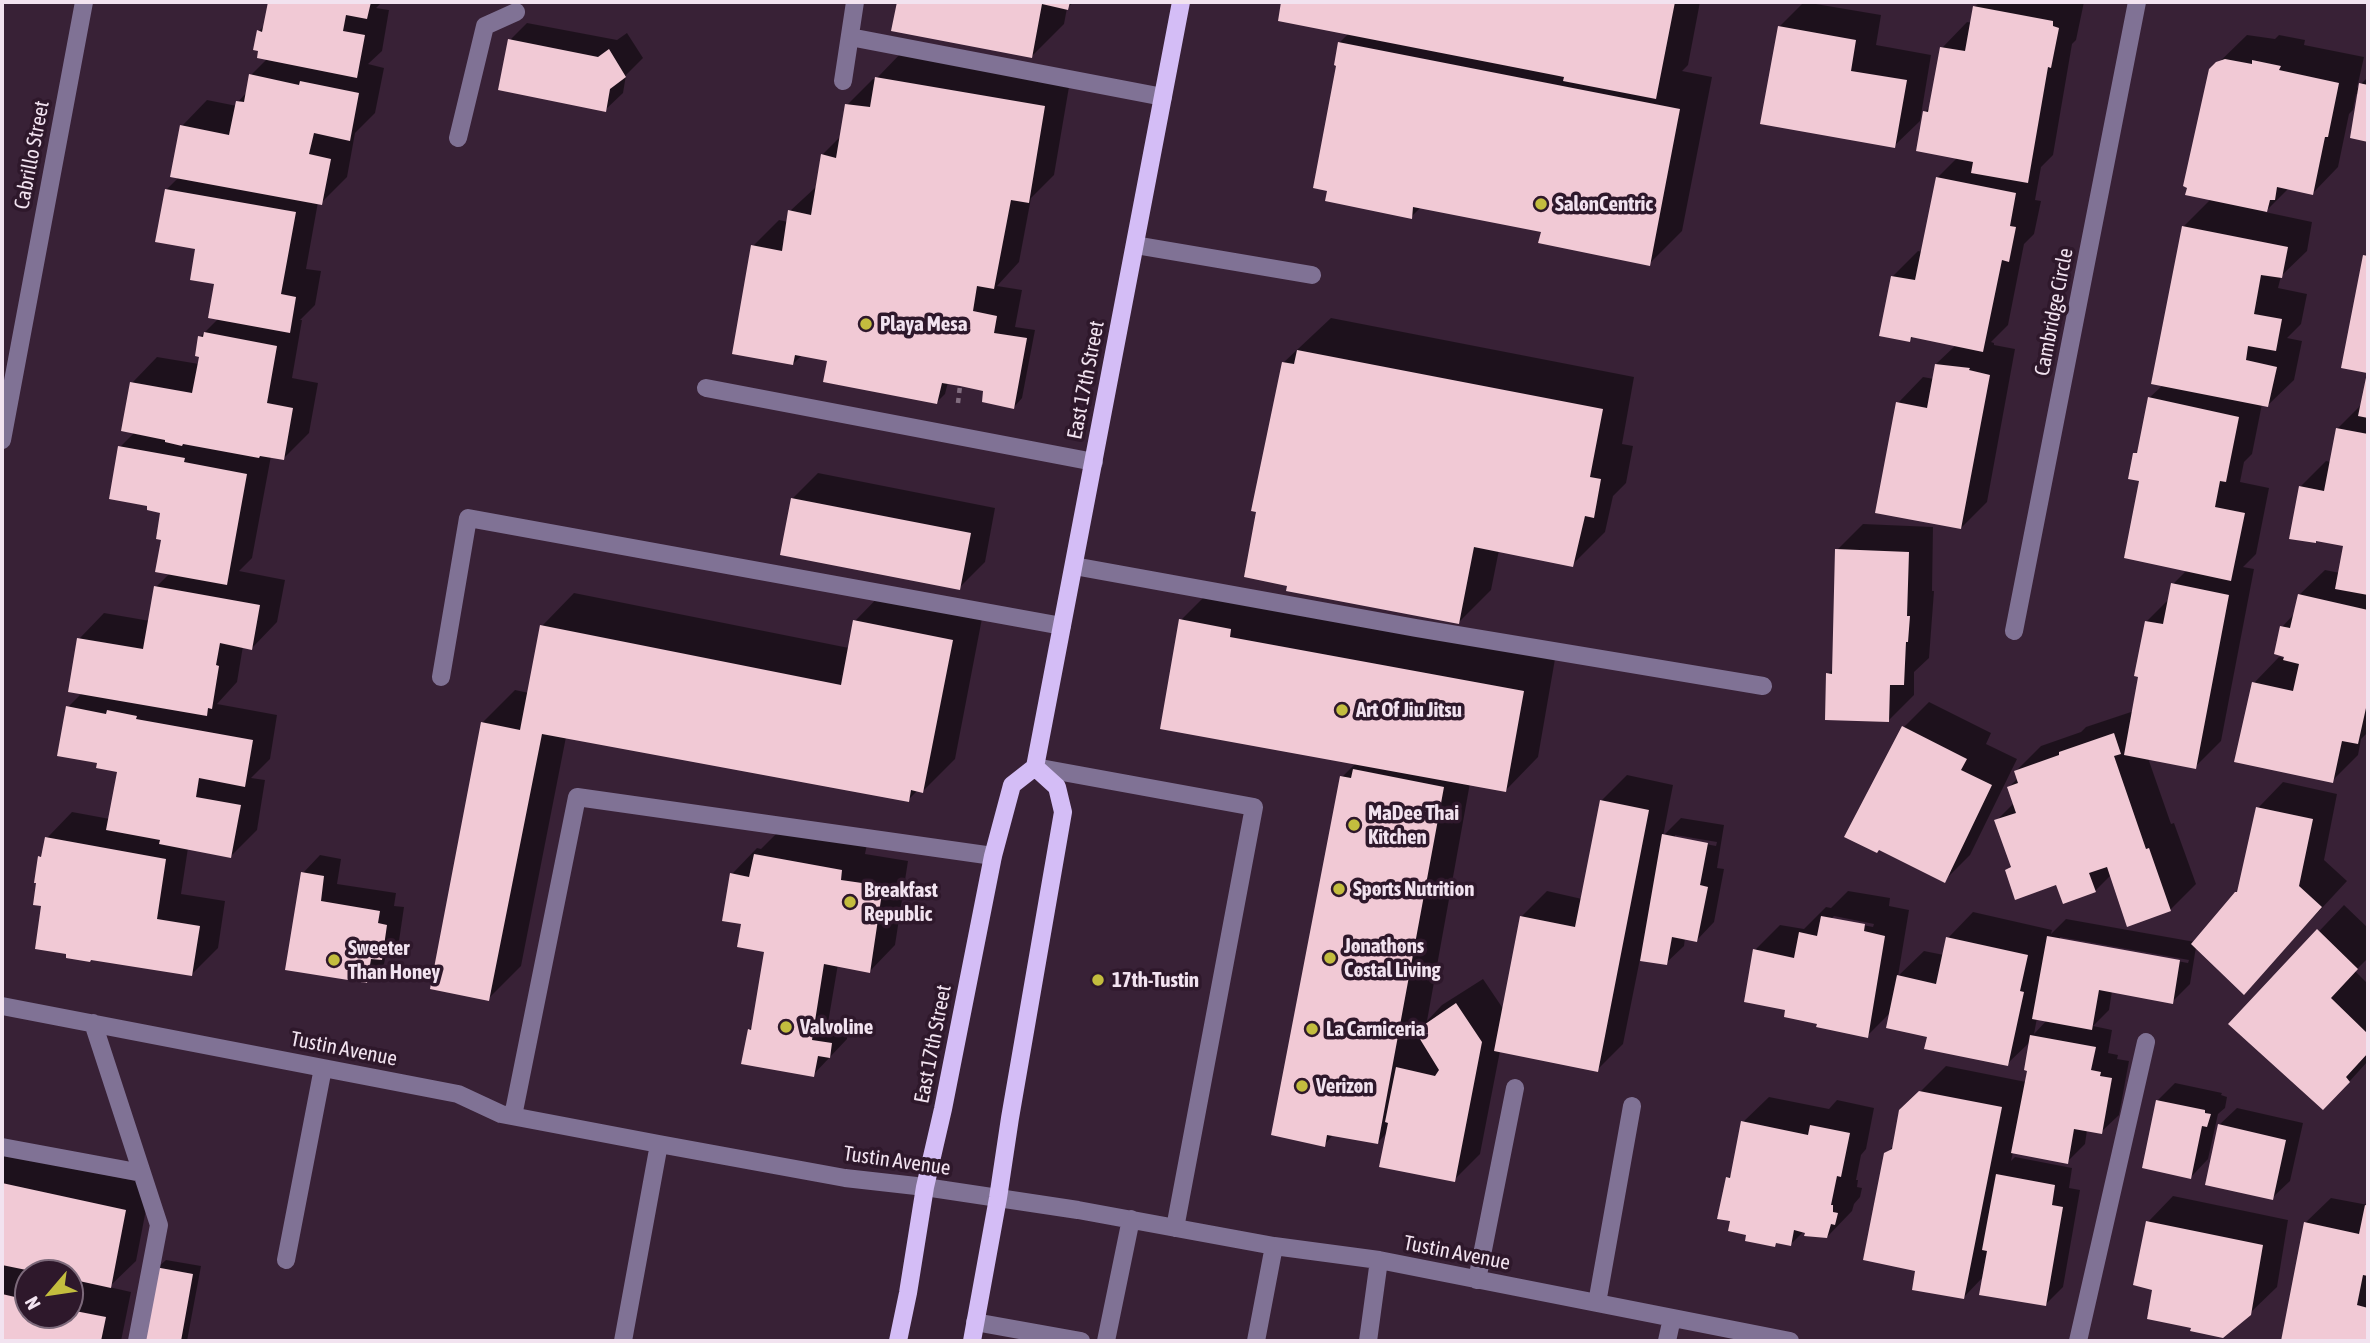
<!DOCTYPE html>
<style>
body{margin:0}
#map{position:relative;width:2370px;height:1343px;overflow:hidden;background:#382136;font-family:"Asap Condensed",sans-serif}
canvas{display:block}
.frame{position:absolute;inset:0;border:4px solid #f2e3f0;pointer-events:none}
.north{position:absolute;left:14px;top:1259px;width:70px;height:70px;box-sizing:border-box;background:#2e182b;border:2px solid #7c697a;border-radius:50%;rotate:241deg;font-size:19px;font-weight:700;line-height:28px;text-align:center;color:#f2e3f0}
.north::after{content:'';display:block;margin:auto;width:24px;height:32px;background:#c3bd3e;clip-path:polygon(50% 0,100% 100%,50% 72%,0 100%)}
</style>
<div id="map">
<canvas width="2370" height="1343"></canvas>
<div class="frame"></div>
<div class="north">N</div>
</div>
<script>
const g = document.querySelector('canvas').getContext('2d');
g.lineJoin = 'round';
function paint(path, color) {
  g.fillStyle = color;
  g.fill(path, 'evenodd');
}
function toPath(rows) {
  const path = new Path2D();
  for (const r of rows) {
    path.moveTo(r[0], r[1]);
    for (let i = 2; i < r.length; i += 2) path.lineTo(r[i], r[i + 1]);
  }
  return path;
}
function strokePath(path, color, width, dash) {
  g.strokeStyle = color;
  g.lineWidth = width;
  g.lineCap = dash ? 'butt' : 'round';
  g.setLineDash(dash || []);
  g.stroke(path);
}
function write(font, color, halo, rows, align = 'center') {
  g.font = font + ' "Asap Condensed",sans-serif';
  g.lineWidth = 7;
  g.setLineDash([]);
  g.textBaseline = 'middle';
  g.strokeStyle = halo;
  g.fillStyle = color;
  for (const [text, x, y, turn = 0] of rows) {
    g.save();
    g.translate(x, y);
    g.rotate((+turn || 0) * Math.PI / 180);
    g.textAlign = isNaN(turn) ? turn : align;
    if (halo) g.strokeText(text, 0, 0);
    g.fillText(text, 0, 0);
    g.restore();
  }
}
const shadow = toPath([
 [269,2,382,2,376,8,389,10,382,51,368,64,384,68,375,113,355,133,347,177,321,203,318,202,306,269,321,271,315,305,300,320,302,320,292,378,318,383,309,433,284,458,271,456,252,558,239,571,285,580,277,622,252,648,243,646,237,682,217,704,277,715,270,759,251,778,265,780,257,830,231,856,188,848,181,894,225,901,218,948,192,974,43,905,40,857,44,853,47,838,72,812,110,819,119,770,99,761,68,707,82,693,79,639,104,613,150,621,156,587,170,573,163,539,162,512,120,447,135,432,132,383,157,357,199,364,200,337,219,318,216,283,166,190,179,177,182,126,207,100,237,106,238,102,247,92,251,75,268,58,259,31,265,25],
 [899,2,1074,2,1067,8,1064,24,1032,56,893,30],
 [1283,2,1700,2,1688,65,1682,71,1712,77,1682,231,1649,264,1543,231,1421,207,1411,217,1338,64,1340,42,1349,33,1280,20],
 [1804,2,1881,15,1876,45,1931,55,1920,121,1894,146,1779,27],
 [1980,2,2084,2,2076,40,2072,44,2053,155,2041,167,2035,200,2041,201,2034,234,2024,244,2008,325,1991,342,1994,343,1994,345,2015,349,1987,502,1961,528,1898,403,1923,377,1934,379,1936,364,1956,345,1914,336,1910,340,1892,277,1918,251,1923,252,1937,178,1958,157,1925,112,1931,106,1942,48,1967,22,1972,23,1974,7],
 [527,23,617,40,627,33,643,58,626,75,623,93,605,110,510,40],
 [2247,35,2275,39,2279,35,2305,40,2304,45,2364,57,2357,88,2368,77,2368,140,2352,137,2359,95,2356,94,2353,110,2349,114,2338,167,2313,193,2289,188,2265,212,2312,222,2307,251,2281,276,2278,288,2307,294,2301,324,2287,338,2302,341,2294,380,2268,405,2262,404,2252,454,2244,462,2240,482,2269,488,2256,554,2243,567,2254,569,2221,741,2195,767,2148,758,2171,824,2174,823,2196,884,2170,910,2111,875,2095,891,2007,870,2012,865,1996,821,2014,803,2009,787,2018,778,2016,771,2041,746,2081,732,2086,727,2134,711,2146,622,2170,598,2173,584,2187,570,2141,480,2135,454,2140,449,2149,398,2163,385,2183,227,2211,199,2211,70],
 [902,52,1070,81,1054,175,1031,198,1019,262,997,286,1022,290,1015,327,1035,330,1022,398,1014,407,986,385,948,382,945,394,937,402,830,360,802,355,793,364,753,246,779,220,788,222,790,211,817,186,823,154,842,135,847,105,873,79,876,79],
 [2368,253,2368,372,2343,367,2365,256],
 [1331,318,1634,377,1622,444,1633,446,1626,483,1613,496,1605,532,1572,565,1499,550,1491,590,1458,623,1283,363],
 [2368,374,2368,732,2361,739,2358,755,2332,781,2254,683,2279,657,2292,660,2282,627,2295,613,2299,595,2325,570,2340,573,2345,545,2300,487,2326,461,2331,462,2337,429,2362,404],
 [818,473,995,508,985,562,959,588,792,499],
 [1863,524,1933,527,1932,591,1934,591,1929,658,1914,672,1914,695,1888,721,1828,674,1834,668,1837,550],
 [887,588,984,608,955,759,923,791,918,790,908,800,566,737,521,966,488,999,483,722,515,690,529,693,542,626,574,593,849,648,855,621],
 [1213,588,1555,659,1538,757,1506,790,1470,783,1427,1021,1442,1005,1483,979,1504,1010,1521,917,1547,891,1582,899,1601,801,1627,775,1673,785,1663,836,1681,818,1724,825,1717,868,1724,869,1714,922,1697,940,1685,938,1684,946,1666,963,1640,959,1623,1044,1597,1070,1500,1051,1480,1154,1454,1180,1388,1132,1378,1142,1334,1134,1324,1145,1342,777,1356,763,1181,620],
 [1675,835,1717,842,1716,846,1675,838],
 [1929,702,1991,733,1986,744,2017,759,1970,855,1945,880,1903,728],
 [2283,782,2337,794,2324,860,2347,881,2244,992,2196,947,2190,984,2172,1002,2112,991,2109,1010,2093,1026,2112,1030,2108,1053,2118,1055,2117,1059,2129,1061,2119,1115,2101,1132,2087,1130,2085,1144,2067,1162,2013,1152,2011,1161,2015,1157,2072,1168,2069,1188,2080,1190,2063,1287,2045,1305,1984,1276,1963,1298,1917,1270,1885,1154,1895,1145,1901,1111,1946,1066,2026,1082,2031,1041,2007,1064,1929,1036,1891,1012,1867,1036,1819,1023,1787,1009,1755,950,1780,925,1804,929,1826,907,1831,908,1848,891,1890,898,1889,906,1909,910,1898,976,1924,951,1944,955,1948,938,1973,912,2052,930,2051,934,2066,919,2195,942,2239,890,2258,808],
 [1834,916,1874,924,1873,927,1831,919],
 [2060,937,2189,960,2188,963,2060,940],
 [2037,1018,2047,1020,2034,1034],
 [781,829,867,844,865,854,908,861,895,945,870,971,838,964,828,1023,848,1026,847,1039,813,1075,749,1030,753,1026,766,951,743,923,732,874,757,848,761,849],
 [320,855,341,859,337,884,396,893,394,906,404,907,399,941,386,954,384,964,367,982,303,873],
 [2344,905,2368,928,2368,958,2355,971,2368,984,2368,1061,2348,1083,2231,1024],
 [2175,1083,2222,1093,2221,1095,2227,1097,2225,1108,2218,1114,2208,1159,2191,1177,2158,1100],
 [1769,1097,1829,1109,1837,1100,1874,1108,1866,1149,1861,1155,1856,1180,1858,1180,1857,1187,1862,1188,1860,1197,1854,1204,1852,1211,1827,1237,1804,1231,1791,1244,1778,1241,1774,1245,1748,1233,1732,1220,1728,1178,1733,1172,1743,1122],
 [2237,1108,2303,1123,2290,1181,2272,1198,2219,1125],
 [2,1154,151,1184,136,1261,109,1287,131,1292,121,1341,2,1341],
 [28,1273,70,1273,70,1315,28,1315],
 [2173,1196,2288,1220,2277,1287,2250,1313,2193,1326,2154,1288,2148,1222],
 [2331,1198,2368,1205,2368,1341,2283,1340,2305,1223],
 [166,1260,201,1266,187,1341,144,1341,157,1268]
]);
const building = toPath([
 [268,2,371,2,367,19,346,15,343,31,365,35,357,78,257,58,258,51,253,50,257,30,262,32],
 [897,2,1070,2,1068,10,1042,4,1032,58,891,31],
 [1281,2,1675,2,1656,99,1563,81,1564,77,1278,21],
 [1973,6,2053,21,2053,26,2059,28,2051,68,2048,67,2028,183,1971,173,1973,162,1916,151,1923,111,1928,112,1940,47,1965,51],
 [1778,26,1856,40,1851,71,1907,80,1895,148,1760,124],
 [508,39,598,57,609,49,626,77,610,89,606,112,498,90],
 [1338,42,1680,109,1650,266,1538,243,1541,232,1413,207,1412,219,1325,201,1327,191,1313,188,1336,66,1334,65],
 [2225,59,2252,64,2252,60,2281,66,2279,70,2339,83,2328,137,2325,137,2313,195,2277,187,2275,200,2270,200,2267,212,2185,195,2187,188,2183,186,2209,69,2216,62],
 [249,74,299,85,300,81,359,93,350,141,314,133,309,154,331,159,322,205,170,177,180,125,229,135,236,101,244,102],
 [875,77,1045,106,1029,203,1011,200,994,289,977,286,973,311,997,316,994,333,1027,338,1014,409,982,402,983,391,960,386,942,383,937,404,823,382,827,361,795,355,793,365,732,354,751,245,782,251,788,210,811,215,821,154,836,158,845,104,870,107],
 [2359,83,2368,85,2368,142,2350,138],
 [1936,177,2016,193,2010,226,2016,227,2009,262,2002,260,1983,352,1911,337,1910,342,1879,336,1891,276,1915,280],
 [165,189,296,212,281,294,296,297,290,333,208,318,214,284,190,280,195,249,155,242],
 [2182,226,2288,247,2282,278,2261,275,2254,314,2282,319,2276,351,2248,346,2246,360,2277,367,2268,407,2151,384],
 [2363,255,2368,256,2368,418,2358,416,2367,373,2341,368],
 [204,332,277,346,267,403,293,408,284,460,260,456,259,458,183,444,182,446,165,442,165,440,121,431,130,382,192,393,199,357,195,356,198,336,203,337],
 [1297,350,1603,409,1590,477,1601,479,1594,518,1585,516,1573,567,1474,547,1459,624,1286,591,1287,586,1244,577,1256,512,1251,511,1282,362,1294,364],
 [1935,364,1970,368,1969,370,1990,375,1961,529,1875,513,1896,402,1927,408],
 [2148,397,2239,417,2226,482,2220,481,2215,507,2245,513,2231,581,2124,558,2139,481,2128,479,2133,453,2137,453],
 [2336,428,2368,434,2368,595,2335,589,2343,546,2316,541,2316,543,2289,539,2299,486,2324,491],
 [118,446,185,458,184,462,247,474,227,585,155,572,161,540,156,539,160,513,147,510,147,506,109,499],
 [791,498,971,533,960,590,780,555],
 [1835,549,1909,552,1907,616,1910,616,1908,642,1906,642,1904,685,1890,685,1889,722,1825,720,1826,673,1832,674],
 [2171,583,2229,595,2196,769,2124,755,2138,677,2134,676,2145,621,2163,624],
 [154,586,260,605,252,650,220,643,216,665,219,666,212,709,208,708,207,716,68,692,77,638,143,649],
 [2298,594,2368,610,2367,691,2368,699,2358,744,2342,741,2333,783,2234,762,2252,682,2293,691,2299,664,2283,660,2284,657,2274,654,2280,626,2290,628],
 [1179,619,1231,629,1230,637,1524,691,1506,792,1160,729],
 [853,620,953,640,923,793,911,790,909,802,542,734,489,1001,430,989,481,722,520,730,540,625,841,685],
 [66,706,106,714,107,710,137,716,136,719,253,740,245,787,199,778,196,797,241,805,231,858,159,844,160,840,106,830,117,772,96,768,97,763,57,756],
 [1902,726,1967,759,1961,770,1992,785,1945,883,1879,850,1877,853,1844,837],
 [2114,733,2121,754,2114,756,2146,849,2149,848,2171,911,2127,927,2107,867,2089,873,2096,892,2063,904,2056,885,2015,900,2005,870,2011,867,1994,820,2016,813,2007,787,2018,783,2014,771,2059,755,2059,752],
 [1353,769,1444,787,1378,1144,1327,1135,1325,1147,1271,1135,1340,776,1351,778],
 [1600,800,1649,810,1598,1072,1494,1051,1520,916,1575,927],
 [2256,807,2313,819,2299,886,2322,907,2244,995,2191,944,2235,892,2237,892],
 [1662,834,1708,843,1700,885,1708,887,1697,942,1672,937,1667,965,1640,961],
 [45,837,166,859,157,919,200,926,192,976,91,960,90,962,66,958,66,954,35,949,41,906,33,905,36,883,34,883,38,856,41,857],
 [754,854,842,870,841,880,883,886,870,973,824,964,812,1040,832,1043,830,1058,818,1056,814,1077,741,1064,748,1029,751,1030,764,952,737,947,741,924,722,921,730,873,749,877],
 [301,872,324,876,321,901,380,911,378,923,387,925,382,960,371,959,367,983,285,970],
 [1821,916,1865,924,1864,931,1885,936,1868,1038,1816,1027,1817,1024,1784,1017,1785,1010,1744,1002,1753,949,1794,958,1799,932,1817,936],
 [2317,929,2358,969,2331,998,2368,1034,2368,1053,2346,1077,2350,1082,2323,1110,2228,1024],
 [2047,936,2180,960,2173,1004,2099,990,2092,1030,2032,1019],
 [1946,937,2028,955,2020,991,2024,992,2008,1066,1924,1049,1927,1037,1886,1028,1897,975,1936,984],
 [1456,1003,1482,1042,1455,1182,1379,1167,1388,1123,1385,1122,1396,1067,1435,1076,1439,1070,1415,1031],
 [2030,1035,2096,1047,2091,1070,2101,1072,2100,1076,2112,1078,2102,1134,2074,1129,2068,1164,2011,1153,2027,1071,2024,1070],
 [1919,1091,2002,1107,1964,1299,1912,1290,1915,1271,1863,1260,1884,1153,1892,1149,1899,1110],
 [2156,1100,2205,1110,2205,1113,2211,1114,2207,1127,2202,1126,2191,1179,2142,1168],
 [1741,1121,1808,1135,1810,1125,1850,1133,1841,1177,1837,1176,1831,1205,1833,1205,1833,1212,1838,1213,1835,1225,1831,1224,1827,1238,1804,1236,1805,1233,1794,1230,1791,1246,1776,1243,1775,1247,1745,1241,1746,1235,1728,1231,1730,1221,1717,1219,1726,1177,1730,1178],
 [2218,1124,2286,1140,2273,1200,2205,1185],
 [1996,1174,2055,1185,2052,1205,2063,1207,2046,1306,1979,1295,1987,1251,1982,1250],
 [2,1183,126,1210,111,1288,70,1279,70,1273,41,1273,2,1265],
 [2365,1205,2368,1206,2368,1276,2363,1275,2357,1305,2368,1308,2368,1341,2281,1341,2304,1222,2359,1234],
 [2146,1221,2263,1245,2251,1315,2223,1338,2190,1331,2191,1328,2147,1319,2152,1290,2133,1285],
 [155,1267,193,1274,181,1341,142,1341],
 [2,1294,28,1300,28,1315,70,1315,70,1310,106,1317,101,1341,2,1341]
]);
const path = toPath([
 [958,403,960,386]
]);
const minor = toPath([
 [850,37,1163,97],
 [843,81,855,2],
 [458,138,485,26,516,12],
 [1135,245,1312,275],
 [706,388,1094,462],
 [2,440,84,2],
 [1074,566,1416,628,1763,686],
 [2014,631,2137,2],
 [441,677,468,518,1062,626],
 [1035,767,1254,807,1175,1228],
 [2,1006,458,1094,501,1114,659,1144,845,1178,925,1187,1078,1210,1274,1246,1379,1260,1790,1341],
 [93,1023,159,1225,137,1341],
 [513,1116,577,797,993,856],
 [2,1147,142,1173],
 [286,1260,323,1068],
 [1477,1280,1515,1088],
 [1597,1303,1632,1106],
 [975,1322,1081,1341],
 [623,1341,659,1144],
 [1106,1341,1131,1219],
 [1256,1341,1274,1246],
 [1368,1341,1379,1260],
 [1667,1341,1672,1318],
 [2078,1341,2146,1042]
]);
const major = toPath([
 [898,1341,908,1293,925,1187,943,1109,993,856,1012,785,1035,767,1181,2],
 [972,1341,998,1198,1010,1118,1063,812,1057,787,1035,767]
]);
const markers = [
 [1541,204,7,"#c3bd3e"],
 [866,324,7,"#c3bd3e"],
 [1342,710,7,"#c3bd3e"],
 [1354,825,7,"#c3bd3e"],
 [1339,889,7,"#c3bd3e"],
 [850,902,7,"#c3bd3e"],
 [1330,958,7,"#c3bd3e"],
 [334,960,7,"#c3bd3e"],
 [1098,980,7,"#c3bd3e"],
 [786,1027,7,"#c3bd3e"],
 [1312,1029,7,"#c3bd3e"],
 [1302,1086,7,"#c3bd3e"]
];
const streetNames = [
 ["Cabrillo Street",32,155,-79],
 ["Cambridge Circle",2054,312,-79],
 ["East 17th Street",1086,380,-79],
 ["East 17th Street",933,1044,-79],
 ["Tustin Avenue",344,1049,11],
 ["Tustin Avenue",897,1161,8],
 ["Tustin Avenue",1457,1253,11]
];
const poiNames = [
 ["SalonCentric",1555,204],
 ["Playa Mesa",880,324],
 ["Art Of Jiu Jitsu",1356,710],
 ["MaDee Thai",1368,813],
 ["Kitchen",1368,837],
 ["Sports Nutrition",1353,889],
 ["Breakfast",864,890],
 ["Republic",864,914],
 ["Jonathons",1344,946],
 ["Costal Living",1344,970],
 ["Sweeter",348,948],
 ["Than Honey",348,972],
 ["17th-Tustin",1112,980],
 ["Valvoline",800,1027],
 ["La Carniceria",1326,1029],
 ["Verizon",1316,1086]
];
paint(shadow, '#0007');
paint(building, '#f1c9d5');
strokePath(path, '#816d7f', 4.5, [5, 5]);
strokePath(minor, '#807295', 18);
strokePath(major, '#d4bdf6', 18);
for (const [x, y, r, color] of markers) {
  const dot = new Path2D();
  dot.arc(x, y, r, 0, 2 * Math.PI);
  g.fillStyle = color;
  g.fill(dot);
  strokePath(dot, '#2e182b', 2.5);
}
write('21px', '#f2e3f0', '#2e182b', streetNames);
write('bold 21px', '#f2e3f0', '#2e182b', poiNames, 'left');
</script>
